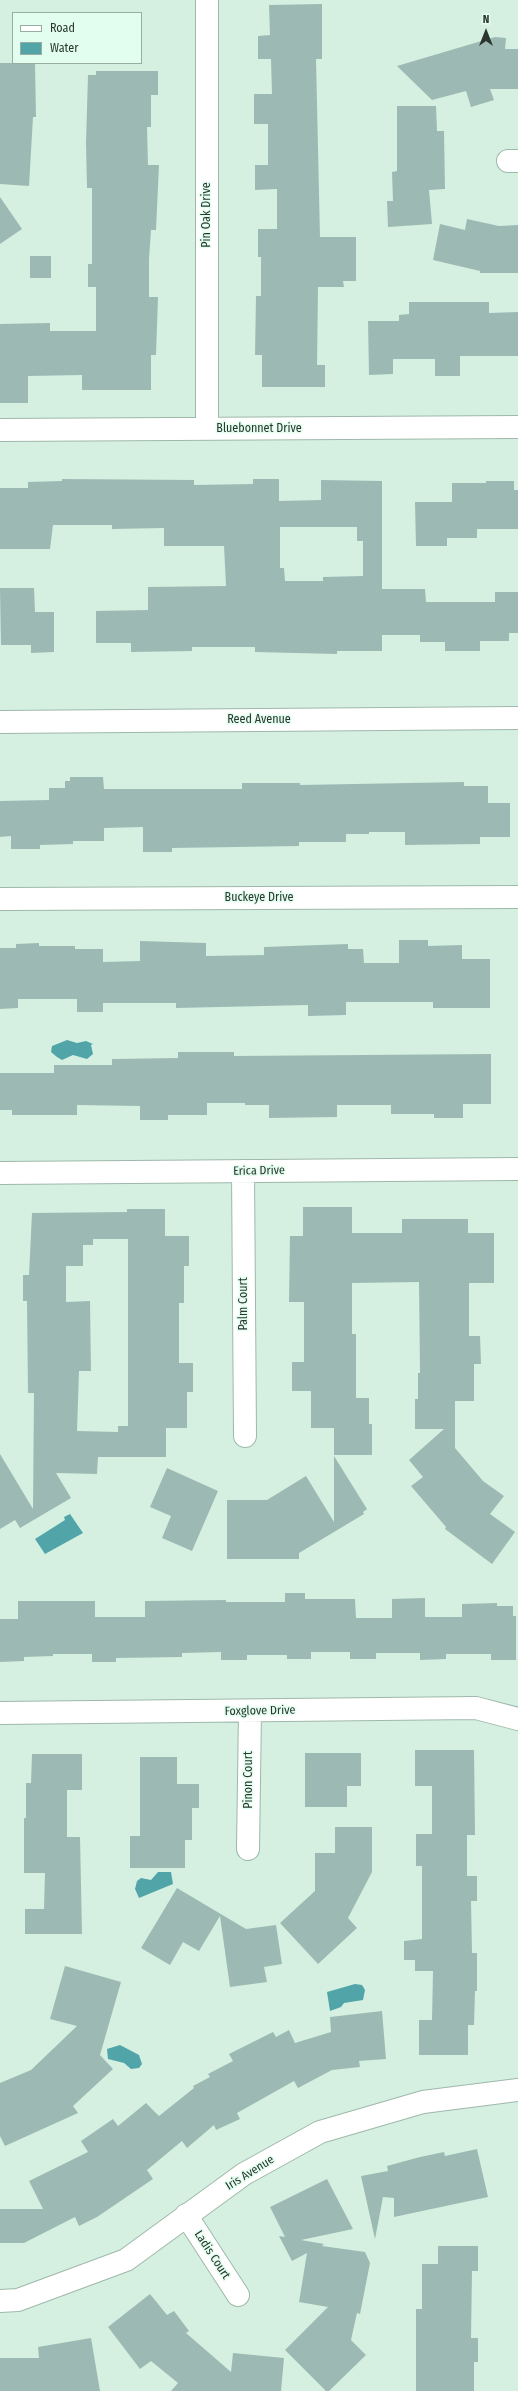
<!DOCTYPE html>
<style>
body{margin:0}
#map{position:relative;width:518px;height:2391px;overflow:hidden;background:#d5f0e1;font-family:"Fira Sans Condensed",sans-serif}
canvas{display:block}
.legend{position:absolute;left:12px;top:12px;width:130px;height:52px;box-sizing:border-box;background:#e2feef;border:1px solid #99aea3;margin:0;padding:5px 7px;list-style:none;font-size:12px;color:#2b3630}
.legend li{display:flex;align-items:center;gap:8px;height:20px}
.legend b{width:20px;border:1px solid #99aea3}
.north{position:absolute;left:466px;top:12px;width:40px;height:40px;-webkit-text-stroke:3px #e2feef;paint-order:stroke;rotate:0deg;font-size:11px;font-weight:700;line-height:16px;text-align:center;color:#2b3630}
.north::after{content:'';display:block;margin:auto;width:14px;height:18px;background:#2b3630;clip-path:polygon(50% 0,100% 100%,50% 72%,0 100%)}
</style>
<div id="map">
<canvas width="518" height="2391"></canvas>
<ul class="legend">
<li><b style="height:5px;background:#fff"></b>Road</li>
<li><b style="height:11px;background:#51a5a8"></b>Water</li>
</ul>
<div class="north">N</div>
</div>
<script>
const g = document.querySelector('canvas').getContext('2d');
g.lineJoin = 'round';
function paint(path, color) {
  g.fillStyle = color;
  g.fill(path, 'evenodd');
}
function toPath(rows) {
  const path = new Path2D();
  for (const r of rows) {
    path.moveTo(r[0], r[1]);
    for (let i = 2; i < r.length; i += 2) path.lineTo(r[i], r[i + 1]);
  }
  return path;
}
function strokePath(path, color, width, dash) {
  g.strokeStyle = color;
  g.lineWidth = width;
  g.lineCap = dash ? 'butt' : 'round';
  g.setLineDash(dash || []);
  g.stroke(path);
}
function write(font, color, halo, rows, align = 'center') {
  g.font = font + ' "Fira Sans Condensed",sans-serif';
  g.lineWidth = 3;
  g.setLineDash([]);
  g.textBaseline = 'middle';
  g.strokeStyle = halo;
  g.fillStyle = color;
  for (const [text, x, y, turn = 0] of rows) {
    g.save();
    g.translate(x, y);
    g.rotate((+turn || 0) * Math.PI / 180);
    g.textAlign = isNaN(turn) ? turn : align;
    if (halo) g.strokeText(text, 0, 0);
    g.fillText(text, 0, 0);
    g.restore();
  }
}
const water = toPath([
 [67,1040,77,1043,86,1041,93,1044,91,1045,93,1054,87,1059,73,1055,62,1060,57,1057,51,1052,52,1046],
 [70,1514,83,1533,45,1554,35,1539,65,1520,64,1517],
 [158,1872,171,1872,173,1884,139,1898,135,1889,137,1881,141,1878,151,1880],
 [355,1984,362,1985,365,1990,363,2000,344,2003,341,2007,330,2011,327,1992],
 [120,2045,139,2055,142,2064,139,2068,131,2069,124,2063,108,2059,107,2049]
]);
const building = toPath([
 [322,4,322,59,316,59,320,237,356,237,356,281,343,281,344,287,318,287,317,365,325,365,325,387,262,387,262,355,255,355,256,296,261,296,261,257,258,257,258,229,277,229,277,189,255,190,255,165,268,165,268,124,254,124,254,94,272,94,271,59,258,59,258,36,270,35,269,5],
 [495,37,506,38,505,49,518,49,518,89,490,89,494,100,471,107,466,91,432,100,397,66],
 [0,63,35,63,36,117,33,117,29,186,0,184],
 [96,71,158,71,158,95,151,95,151,127,147,127,148,165,159,165,156,230,151,230,149,259,149,297,158,297,156,355,151,355,151,390,82,390,82,375,28,376,28,403,0,403,0,324,50,323,50,331,96,331,96,287,88,287,88,264,92,264,92,188,87,188,86,143,88,75,96,75],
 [397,106,436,106,437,131,444,131,445,189,429,190,432,224,388,227,387,201,393,201,392,172,397,171],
 [0,197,22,229,0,244],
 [467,219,499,226,518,225,518,273,480,273,480,271,433,260,440,224,465,230],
 [30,256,51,256,51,278,30,278],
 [409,302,489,302,489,313,518,312,518,356,460,356,460,376,435,376,435,359,393,359,393,374,369,375,368,321,399,321,399,315,409,314],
 [62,479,194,480,194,485,253,484,253,479,279,479,279,501,321,500,321,480,382,481,382,589,425,589,426,602,495,602,495,592,518,592,518,633,509,633,509,641,480,641,480,651,445,651,445,642,420,642,420,635,382,635,382,651,337,651,337,654,255,652,255,647,192,647,192,651,131,652,131,643,96,643,96,611,148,610,148,587,226,586,224,546,164,546,164,528,112,529,112,525,53,525,50,549,0,549,0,488,28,488,28,482,62,481],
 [280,527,357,527,357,541,363,541,363,576,323,577,323,581,285,581,284,568,280,568],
 [486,481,514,481,514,490,518,490,518,529,477,529,477,538,447,538,447,546,416,546,415,502,452,502,452,483,486,483],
 [0,588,34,588,35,612,54,612,54,652,31,653,31,645,1,645],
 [70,777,103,777,104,789,242,789,242,783,300,783,300,785,464,782,464,786,488,786,488,803,510,803,510,837,480,837,480,844,405,845,405,832,369,832,369,834,346,834,346,842,299,842,299,846,172,848,172,852,143,852,143,827,104,828,104,841,73,841,73,844,40,845,40,849,11,849,11,836,0,837,0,801,49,800,49,788,65,788,65,781,70,781],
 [399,940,428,940,428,946,462,945,462,959,490,959,490,1008,433,1008,433,1002,346,1002,346,1015,308,1016,308,1005,176,1008,176,1003,103,1003,103,1012,77,1012,77,999,18,999,18,1008,0,1009,0,948,16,948,16,944,39,943,39,946,75,946,75,949,103,949,103,962,140,961,140,941,206,943,206,956,264,955,264,947,348,944,348,949,363,949,364,963,399,963],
 [178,1052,234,1052,234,1056,491,1054,491,1104,463,1104,463,1118,434,1118,434,1114,391,1114,391,1105,337,1105,337,1117,269,1118,269,1105,245,1105,245,1103,207,1103,207,1115,168,1115,168,1120,140,1120,140,1106,77,1105,77,1115,12,1115,12,1110,0,1110,0,1073,54,1073,54,1065,112,1065,112,1059,178,1058],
 [303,1207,352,1207,352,1233,402,1233,402,1219,468,1219,468,1233,494,1233,494,1283,469,1283,469,1336,480,1336,481,1364,474,1364,474,1401,455,1401,455,1448,483,1481,504,1496,490,1514,515,1532,492,1564,445,1529,446,1527,411,1486,423,1477,409,1460,444,1429,415,1429,415,1399,418,1399,418,1373,420,1373,419,1282,352,1283,352,1334,356,1334,356,1398,369,1398,369,1424,372,1424,372,1455,334,1455,334,1428,311,1428,311,1391,292,1391,292,1362,304,1362,304,1302,289,1302,290,1236,303,1236],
 [127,1209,165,1209,165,1236,189,1236,189,1266,184,1266,184,1303,179,1303,179,1363,193,1363,193,1392,187,1392,187,1428,166,1428,166,1457,98,1457,97,1474,56,1473,71,1498,20,1528,15,1520,0,1529,0,1454,33,1509,34,1393,28,1393,27,1301,23,1301,23,1275,29,1275,32,1213,127,1212],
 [93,1239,128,1239,128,1426,118,1426,118,1432,77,1431,79,1371,91,1371,90,1301,66,1302,66,1266,83,1266,83,1245,93,1245],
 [334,1456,367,1509,363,1512,364,1514,299,1553,299,1559,227,1559,227,1500,267,1500,306,1476,334,1522],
 [167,1468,218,1491,192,1551,162,1538,171,1516,150,1507],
 [285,1593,305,1593,305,1599,355,1599,356,1618,392,1618,392,1599,425,1598,425,1617,462,1617,462,1604,497,1603,497,1606,513,1606,513,1616,516,1616,516,1660,491,1660,491,1654,446,1654,446,1659,420,1660,420,1653,376,1653,376,1659,350,1659,350,1652,311,1652,311,1659,287,1659,287,1655,247,1655,247,1660,221,1660,221,1652,182,1653,182,1657,116,1658,116,1662,92,1662,92,1654,53,1654,53,1656,24,1657,24,1661,0,1662,0,1619,18,1619,18,1601,95,1601,95,1617,145,1617,145,1601,226,1600,226,1602,285,1602],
 [415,1750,474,1750,475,1835,467,1835,467,1876,477,1876,477,1901,471,1901,472,1953,477,1953,477,1991,475,1991,474,2025,468,2025,468,2055,419,2055,419,2020,432,2020,433,1971,415,1971,415,1960,404,1960,404,1941,422,1939,422,1866,416,1866,416,1834,432,1834,432,1786,415,1786],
 [305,1753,361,1753,361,1786,347,1786,347,1807,305,1807],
 [32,1754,82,1754,82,1790,67,1790,67,1837,80,1837,82,1934,25,1934,25,1909,44,1909,45,1873,24,1873,24,1818,26,1818,26,1783,31,1783],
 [140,1757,177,1757,177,1784,199,1784,199,1808,192,1808,192,1840,185,1840,185,1868,130,1868,130,1836,140,1836],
 [335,1827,372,1827,372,1872,348,1918,357,1928,318,1964,280,1923,315,1891,315,1853,335,1853],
 [177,1888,246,1929,276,1925,282,1964,264,1967,267,1982,230,1987,220,1916,199,1951,183,1942,170,1965,141,1948],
 [65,1966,121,1982,100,2055,113,2069,73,2106,78,2113,5,2146,0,2136,0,2083,31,2070,77,2026,50,2019],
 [382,2011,386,2059,359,2061,360,2067,332,2070,298,2088,294,2081,237,2113,240,2119,216,2130,214,2125,187,2148,182,2141,147,2170,153,2179,97,2217,79,2226,75,2217,24,2243,0,2243,0,2209,43,2209,29,2181,88,2152,81,2141,113,2119,118,2126,146,2103,159,2116,194,2088,193,2086,210,2077,208,2074,233,2061,229,2054,273,2032,276,2037,289,2030,295,2043,331,2032,330,2017],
 [477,2149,488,2197,394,2217,394,2198,383,2197,375,2239,361,2176,388,2171,387,2166,420,2157,444,2152,445,2156],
 [327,2179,353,2229,301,2240,324,2244,322,2246,365,2252,370,2263,360,2314,357,2313,351,2340,366,2355,329,2391,326,2391,285,2350,328,2307,299,2302,307,2253,292,2261,279,2236,285,2237,270,2207],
 [438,2246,478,2246,478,2271,472,2271,471,2338,478,2338,478,2362,474,2362,474,2391,416,2391,416,2309,422,2309,422,2264,438,2264],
 [150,2294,167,2315,174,2311,189,2331,186,2333,231,2372,233,2353,284,2358,281,2391,171,2391,178,2383,151,2361,140,2369,108,2327],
 [91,2338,100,2391,0,2391,0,2358,39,2358,38,2347]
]);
const minor = toPath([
 [207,0,207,429],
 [508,161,518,161],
 [0,430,518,427],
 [0,899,518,897],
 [243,1171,245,1436],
 [0,1173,518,1169],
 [0,1713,476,1708,518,1719],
 [248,1849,250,1711],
 [186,2215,238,2295]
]);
const tertiary = toPath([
 [0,2301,18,2300,126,2260,244,2174,320,2132,423,2102,518,2090]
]);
const secondary = toPath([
 [0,722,518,718]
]);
const streetNames = [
 ["Pin Oak Drive",207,215,-90],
 ["Bluebonnet Drive",259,429],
 ["Reed Avenue",259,720],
 ["Buckeye Drive",259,898],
 ["Erica Drive",259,1171,-1],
 ["Palm Court",244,1304,-90],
 ["Foxglove Drive",260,1711,-1],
 ["Pinon Court",249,1780,-90],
 ["Iris Avenue",250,2173,-32],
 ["Ladis Court",212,2255,57]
];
paint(water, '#51a5a8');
paint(building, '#9cbab3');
strokePath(minor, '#9eb8aa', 24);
strokePath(tertiary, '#9eb8aa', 24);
strokePath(secondary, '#9eb8aa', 24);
strokePath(minor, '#fff', 22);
strokePath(tertiary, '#fff', 22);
strokePath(secondary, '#fff', 22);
write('12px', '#2b3630', '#e2feef', streetNames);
</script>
